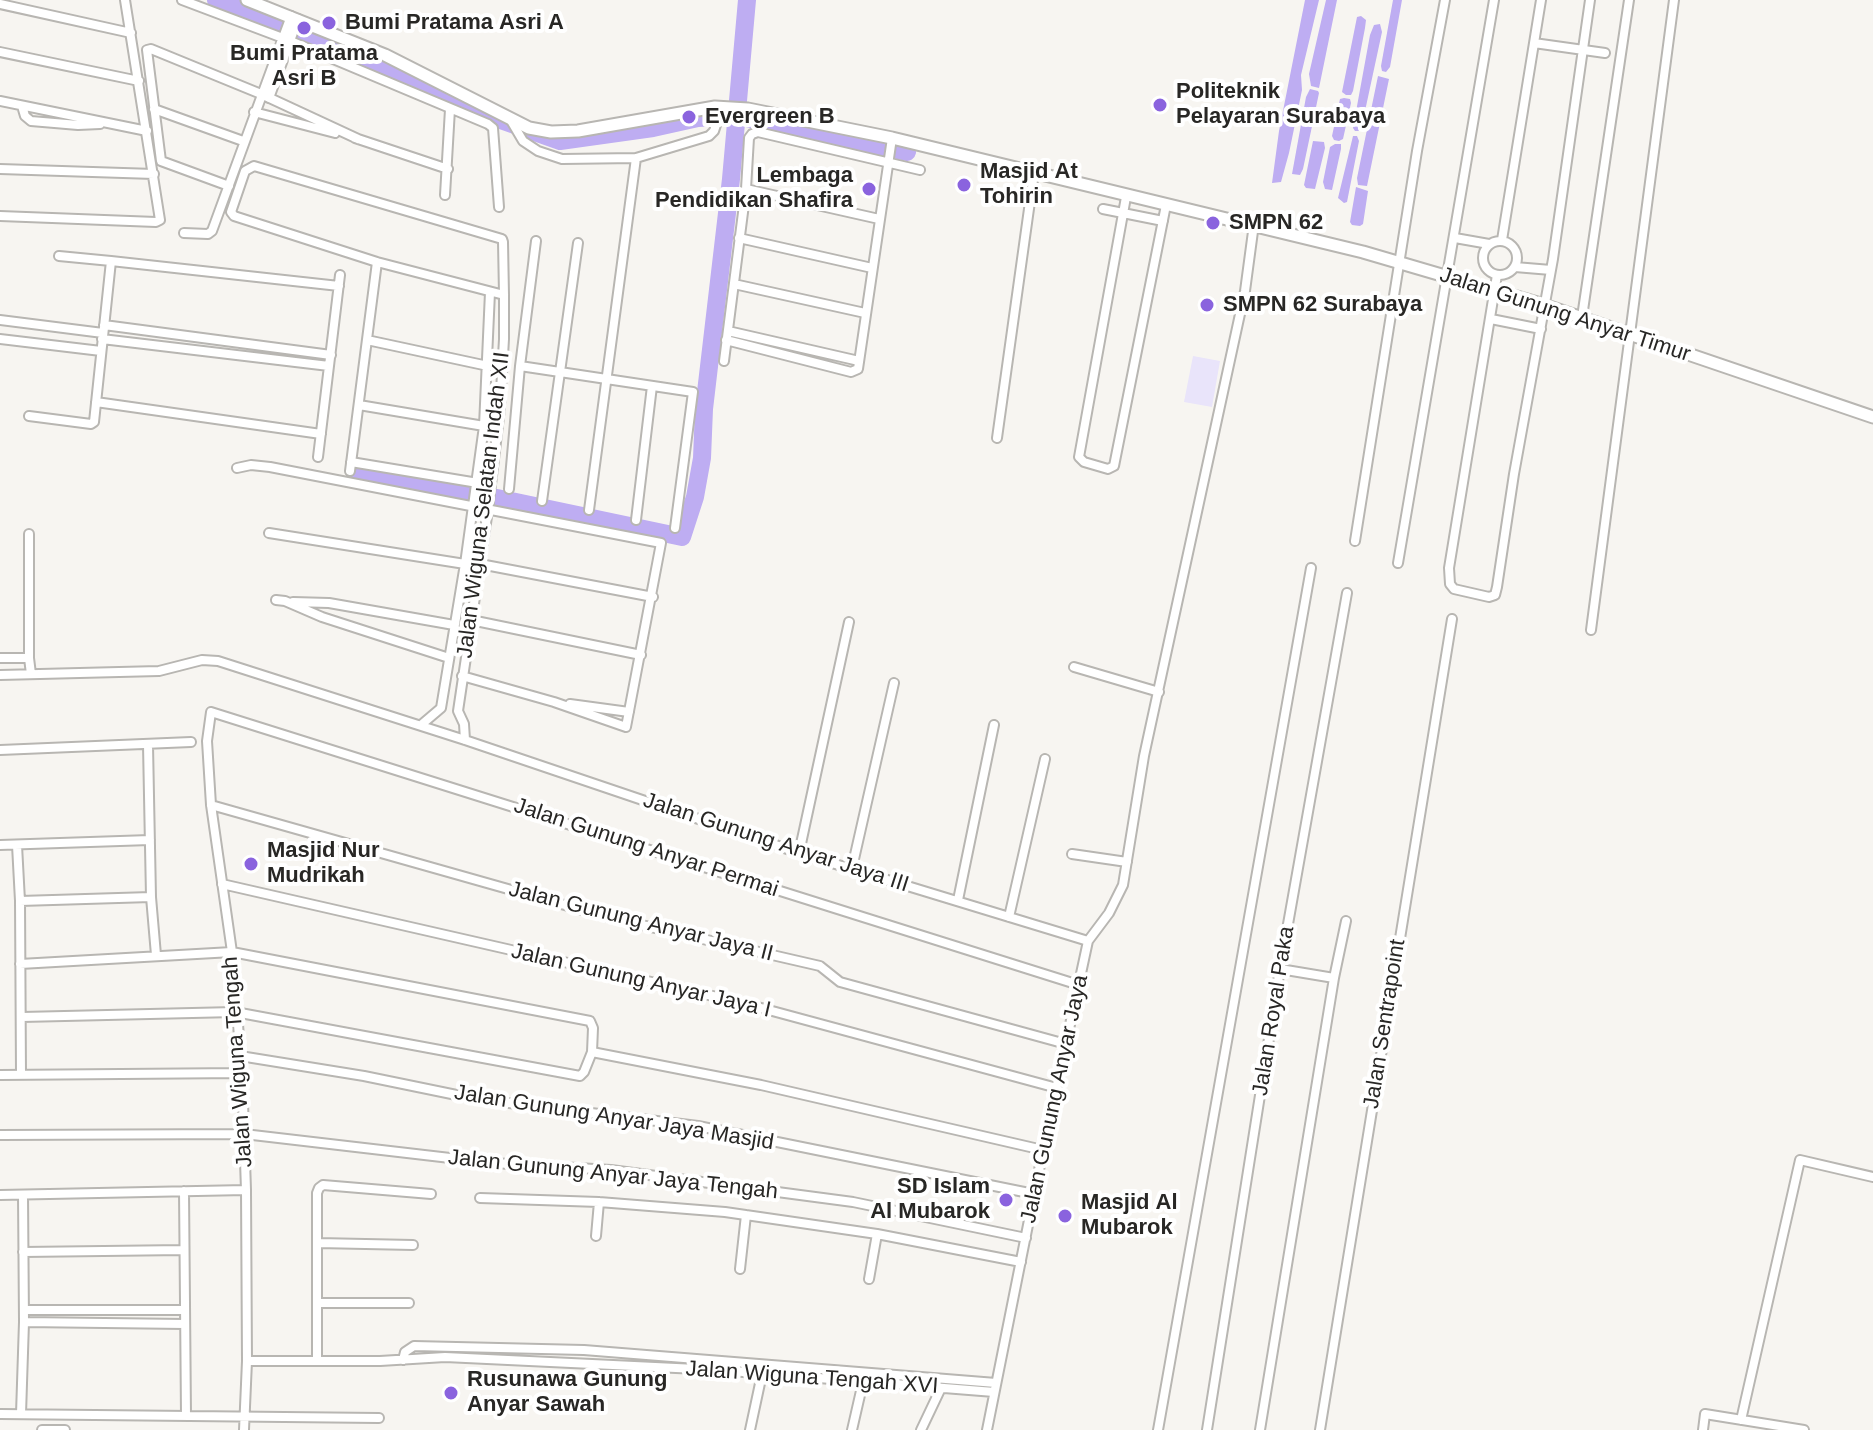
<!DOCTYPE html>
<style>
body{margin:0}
canvas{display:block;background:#f7f5f1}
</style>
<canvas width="1873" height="1430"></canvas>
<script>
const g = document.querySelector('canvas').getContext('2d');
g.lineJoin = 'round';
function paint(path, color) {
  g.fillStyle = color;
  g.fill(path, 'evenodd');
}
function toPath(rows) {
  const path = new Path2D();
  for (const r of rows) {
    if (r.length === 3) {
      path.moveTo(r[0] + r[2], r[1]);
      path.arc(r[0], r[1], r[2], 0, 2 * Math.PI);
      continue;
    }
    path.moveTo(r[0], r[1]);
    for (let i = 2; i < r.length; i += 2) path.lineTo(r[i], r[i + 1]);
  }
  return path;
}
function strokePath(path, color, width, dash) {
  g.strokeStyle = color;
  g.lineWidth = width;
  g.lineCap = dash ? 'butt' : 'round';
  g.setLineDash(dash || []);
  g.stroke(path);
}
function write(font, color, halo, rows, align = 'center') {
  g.font = font + ' Arial,sans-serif';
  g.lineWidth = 8;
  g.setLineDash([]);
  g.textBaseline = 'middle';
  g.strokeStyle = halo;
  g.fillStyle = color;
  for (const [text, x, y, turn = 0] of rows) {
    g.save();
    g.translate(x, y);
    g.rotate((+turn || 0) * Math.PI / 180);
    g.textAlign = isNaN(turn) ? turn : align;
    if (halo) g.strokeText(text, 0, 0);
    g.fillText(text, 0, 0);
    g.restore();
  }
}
const green = toPath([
 [1193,356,1220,361,1212,407,1184,402]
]);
const water = toPath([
 [1305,0,1319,0,1301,75,1302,90,1289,153,1281,182,1272,183,1279,131],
 [1326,0,1337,0,1319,88,1311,86,1309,74],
 [1393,0,1402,0,1390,67,1386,72,1382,71,1381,66],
 [1361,16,1366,20,1365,28,1353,91,1351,95,1346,95,1342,92,1357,17],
 [1380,24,1382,32,1362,125,1359,131,1355,131,1353,128,1370,35,1374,25],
 [1378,76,1389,79,1367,186,1358,185,1357,178],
 [1310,89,1318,91,1319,93,1303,169,1300,175,1292,174,1306,97],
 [1344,98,1350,99,1351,103,1343,139,1339,141,1334,140,1332,136,1340,99],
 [1353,136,1357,136,1359,141,1347,202,1344,203,1338,198],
 [1313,141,1324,142,1325,148,1315,189,1306,188,1304,185],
 [1335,144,1341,144,1341,149,1332,190,1325,189,1323,182,1330,147],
 [1356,187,1368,191,1363,224,1360,226,1352,225,1350,222]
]);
const river = toPath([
 [216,0,399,72,495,118,560,141,653,128,698,118,737,116,907,152],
 [360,474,497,498,682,537,695,497,702,458,704,409,731,179,747,0]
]);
const minor = toPath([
 [182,0,288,40,488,124,493,128,499,207],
 [0,4,131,33],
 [1534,43,1605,53],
 [0,52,139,81],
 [269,98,298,19],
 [0,101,147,131],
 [22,106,25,116,31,121,78,125,100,124],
 [154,109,243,141],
 [254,112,335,133],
 [510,119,523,141,538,151,562,159,636,158,709,136,714,131,717,122,715,107],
 [355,138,448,169],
 [0,169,154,174],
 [229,186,161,161,147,50,151,49,261,94,358,139],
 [746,189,879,219],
 [445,195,450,109],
 [1126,197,1079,457,1084,462,1108,469,1114,466,1166,205],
 [1103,209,1163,221],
 [0,216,156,222,160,220,125,0],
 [184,233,208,234,212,231,291,16],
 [739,238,872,268],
 [1455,238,1489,244],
 [1502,240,1541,0],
 [1500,258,17],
 [111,261,339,286],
 [1515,267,1551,270],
 [1497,275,1449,568,1450,584,1454,589,1489,597,1495,595,1497,587,1514,474,1553,259,1590,0],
 [734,284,865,313],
 [1582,317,1629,0],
 [1491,319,1541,329],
 [0,320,103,333],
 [104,325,331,355],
 [728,331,859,361],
 [0,339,101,351],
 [102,339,329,366],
 [367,340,488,366],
 [726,340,851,372,858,369,892,138],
 [724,361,746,189,749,138,752,134,758,132,920,170],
 [520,366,693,392,675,528],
 [96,402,321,434],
 [359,405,484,426],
 [29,416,91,424,94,422,111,261,59,256],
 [997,438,1034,173],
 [318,457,340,275],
 [351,462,490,485],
 [237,468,251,465,270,467,661,543,626,727,554,702,462,676],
 [350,471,377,262],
 [509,489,520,366,536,241],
 [542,501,578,243],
 [589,510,636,158],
 [636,520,652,386],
 [269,533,465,564],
 [29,534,29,658,31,674],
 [1355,541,1417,151,1445,0],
 [1398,563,1494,0],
 [480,564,653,597],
 [276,600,285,601,322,617,449,658],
 [293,602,329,603,454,625],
 [471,620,641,655],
 [1591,630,1674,0],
 [0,658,29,658],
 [1074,667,1159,692],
 [0,675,159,671,202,660,218,661,465,740,799,853,1088,941],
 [570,704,629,712],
 [421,725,441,708,465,564,484,426,490,292],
 [465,740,464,724,458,711,488,510,500,408,504,339,504,295,503,242,502,239,254,166,245,171,231,212,234,216,377,262,504,295],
 [148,745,151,897,156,955],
 [0,750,191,742],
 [211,805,607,917,820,966,840,982,1066,1044],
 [0,845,150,840],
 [17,845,20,901,21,1075],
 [799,853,849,622],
 [1072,854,1127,862],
 [852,868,894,683],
 [222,884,739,1002,1057,1088],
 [958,900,994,725],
 [20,901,151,897],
 [1009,917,1045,759],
 [20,964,232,952,590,1021,593,1028,592,1052,584,1072,580,1076,235,1012,22,1017],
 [1280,969,1334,978],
 [592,1052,761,1085,1043,1150],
 [240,1056,364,1076,476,1099,698,1126,1034,1194],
 [0,1075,242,1073],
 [0,1135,244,1134,493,1163,611,1170,853,1202,1026,1238],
 [184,1191,186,1416],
 [0,1195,246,1190],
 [480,1198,599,1202,725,1212,877,1234,1021,1262],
 [596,1236,599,1202],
 [318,1243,413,1245],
 [23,1252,184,1250],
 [740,1269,746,1215],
 [869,1279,877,1234],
 [318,1303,409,1303],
 [24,1310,185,1310],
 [24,1322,185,1324],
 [403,1360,405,1352,414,1346,584,1350,996,1383],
 [247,1361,380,1361,445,1357,718,1370,994,1392],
 [317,1361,317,1193,319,1188,323,1185,431,1194],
 [0,1414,379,1418],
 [21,1414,24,1322,23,1195],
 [1741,1420,1800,1160,1873,1177],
 [42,1430,65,1430],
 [244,1430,247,1361,246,1190,242,1073,232,952,211,805,207,741,211,712,1079,985],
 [750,1430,762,1374],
 [852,1430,863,1382],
 [921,1430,941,1388],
 [987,1430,1043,1150,1088,941,1109,913,1123,885,1144,756,1245,291,1254,224],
 [1158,1430,1311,568],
 [1207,1430,1280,969,1347,593],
 [1260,1430,1334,978,1346,921],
 [1320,1430,1452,619],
 [1703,1430,1705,1414,1804,1430]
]);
const tertiary = toPath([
 [247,0,385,55,529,128,551,132,578,131,715,107,748,109,892,138,1363,252,1544,305,1873,417]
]);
const markers = [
 [329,23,8,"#8a63de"],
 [304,28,8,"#8a63de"],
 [1160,105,8,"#8a63de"],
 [689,117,8,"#8a63de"],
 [964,185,8,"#8a63de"],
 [869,189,8,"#8a63de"],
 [1213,223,8,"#8a63de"],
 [1207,305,8,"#8a63de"],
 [251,864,8,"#8a63de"],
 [1006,1200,8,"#8a63de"],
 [1065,1216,8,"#8a63de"],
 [451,1393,8,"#8a63de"]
];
const poiNames = [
 ["Bumi Pratama Asri A",345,23],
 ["Bumi Pratama",304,54,"center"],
 ["Asri B",304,79,"center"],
 ["Politeknik",1176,92],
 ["Pelayaran Surabaya",1176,117],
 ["Evergreen B",705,117],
 ["Masjid At",980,172],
 ["Tohirin",980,197],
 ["Lembaga",853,176,"right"],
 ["Pendidikan Shafira",853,201,"right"],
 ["SMPN 62",1229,223],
 ["SMPN 62 Surabaya",1223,305],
 ["Masjid Nur",267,851],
 ["Mudrikah",267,876],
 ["SD Islam",990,1187,"right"],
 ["Al Mubarok",990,1212,"right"],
 ["Masjid Al",1081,1203],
 ["Mubarok",1081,1228],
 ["Rusunawa Gunung",467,1380],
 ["Anyar Sawah",467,1405]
];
const streetNames = [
 ["Jalan Gunung Anyar Timur",1565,315,18],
 ["Jalan Wiguna Selatan Indah XII",484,505,-83],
 ["Jalan Gunung Anyar Jaya III",776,843,18],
 ["Jalan Gunung Anyar Permai",646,848,18],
 ["Jalan Gunung Anyar Jaya II",641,922,14],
 ["Jalan Gunung Anyar Jaya I",641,981,13],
 ["Jalan Royal Paka",1274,1011,-81],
 ["Jalan Sentrapoint",1385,1024,-81],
 ["Jalan Wiguna Tengah",238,1062,-94],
 ["Jalan Gunung Anyar Jaya",1055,1099,-78],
 ["Jalan Gunung Anyar Jaya Masjid",614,1118,9],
 ["Jalan Gunung Anyar Jaya Tengah",613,1175,6],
 ["Jalan Wiguna Tengah XVI",812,1378,4]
];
paint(green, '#e9e4fa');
paint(water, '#beadf2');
strokePath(river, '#beadf2', 18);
strokePath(minor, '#b8b6b2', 12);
strokePath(tertiary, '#b8b6b2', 15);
strokePath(minor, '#fff', 8);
strokePath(tertiary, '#fff', 11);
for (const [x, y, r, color] of markers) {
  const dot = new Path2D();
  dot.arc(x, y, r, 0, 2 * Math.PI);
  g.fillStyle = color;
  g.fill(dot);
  strokePath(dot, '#fff', 3);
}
write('bold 22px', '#282725', '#fff', poiNames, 'left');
write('22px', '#282725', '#fff', streetNames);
</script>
